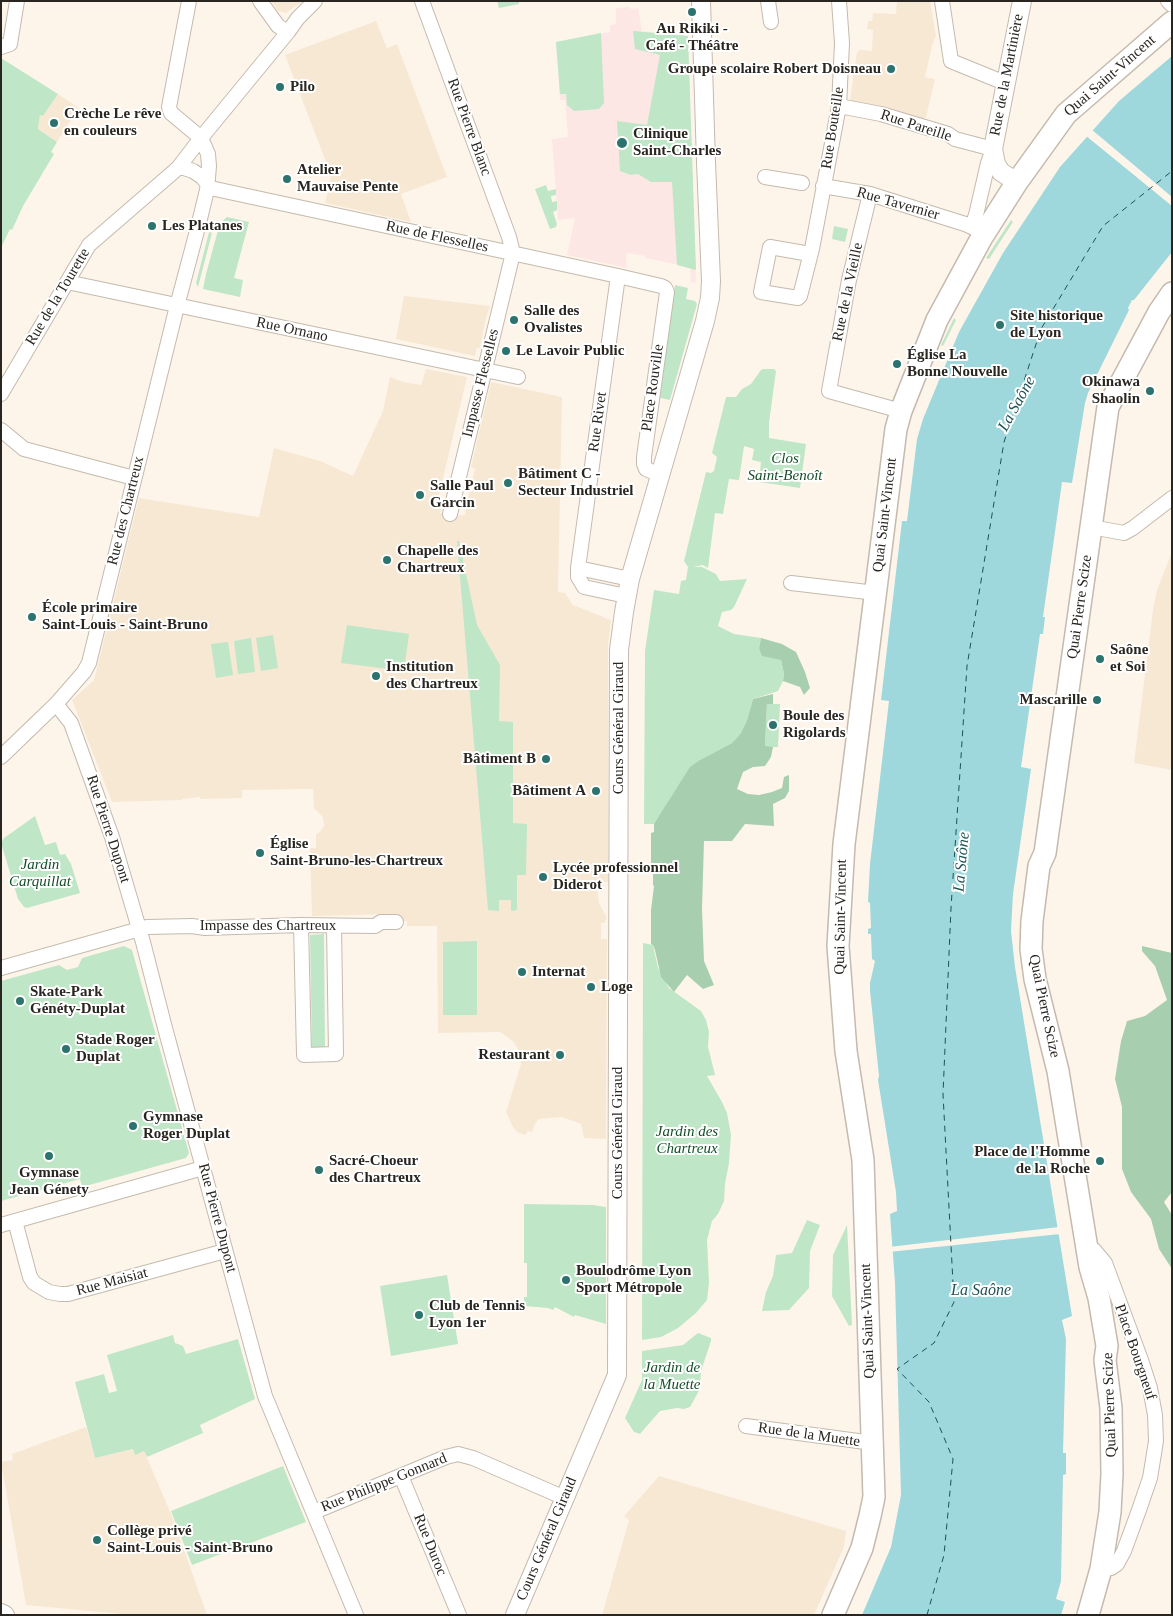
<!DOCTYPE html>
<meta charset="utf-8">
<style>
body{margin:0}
#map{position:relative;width:1173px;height:1616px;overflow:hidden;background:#fef5ea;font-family:Georgia,serif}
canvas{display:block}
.frame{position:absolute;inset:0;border:2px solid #292520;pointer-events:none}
</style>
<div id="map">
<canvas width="1173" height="1616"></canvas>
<div class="frame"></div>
</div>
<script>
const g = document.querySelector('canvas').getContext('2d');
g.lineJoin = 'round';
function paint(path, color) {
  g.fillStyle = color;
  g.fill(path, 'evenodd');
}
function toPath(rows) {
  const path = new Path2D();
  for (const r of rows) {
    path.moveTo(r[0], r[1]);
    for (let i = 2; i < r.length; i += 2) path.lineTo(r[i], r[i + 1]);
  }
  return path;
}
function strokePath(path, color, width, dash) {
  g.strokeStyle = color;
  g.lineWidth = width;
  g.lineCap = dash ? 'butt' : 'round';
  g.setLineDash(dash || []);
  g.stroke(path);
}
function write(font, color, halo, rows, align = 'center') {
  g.font = font + ' Georgia,serif';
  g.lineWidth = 4;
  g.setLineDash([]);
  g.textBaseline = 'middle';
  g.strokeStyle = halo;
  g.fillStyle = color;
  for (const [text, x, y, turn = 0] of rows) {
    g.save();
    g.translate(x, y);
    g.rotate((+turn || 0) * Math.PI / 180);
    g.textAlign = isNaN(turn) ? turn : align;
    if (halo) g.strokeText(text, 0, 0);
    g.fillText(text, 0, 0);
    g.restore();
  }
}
const built = toPath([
 [271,1,303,1,286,13,278,11],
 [897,1,930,1,936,36,932,46,925,77,935,79,926,117,920,121,850,101,857,52,860,50,872,51,873,30,867,29,868,21,872,21,873,13,896,14],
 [376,21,387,48,397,44,447,177,401,194,411,222,325,203,331,175,285,55],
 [58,94,79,108,57,142,38,129,40,115,43,116],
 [404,296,490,306,486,318,480,348,477,348,475,356,396,339],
 [426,369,467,377,437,504,442,506,440,513,453,516,465,515,467,504,464,503,465,497,468,498,475,469,471,467,491,382,562,397,558,592,565,593,573,605,611,620,608,646,608,882,604,882,604,886,597,887,599,903,607,918,604,923,601,923,601,939,607,939,606,1139,584,1138,581,1124,562,1117,539,1119,535,1124,532,1132,528,1131,525,1135,517,1132,513,1127,506,1112,521,1064,520,1053,514,1042,500,1032,438,1033,437,926,407,926,407,921,400,921,399,914,312,916,310,848,316,848,316,834,319,833,324,826,323,817,314,808,313,789,242,790,242,798,200,799,200,797,182,799,182,800,112,802,72,700,94,680,139,498,259,517,274,448,320,461,353,476,383,411,390,377,403,382,421,385],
 [1172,552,1172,770,1134,763,1153,609,1157,590],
 [86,1427,95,1458,134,1449,144,1451,172,1516,207,1615,132,1615,26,1605,1,1462,13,1460,12,1454],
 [659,1476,846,1531,844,1547,814,1615,602,1615,629,1520,624,1516]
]);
const medical = toPath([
 [629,7,631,9,638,8,642,31,688,36,696,283,691,282,690,267,645,258,645,256,628,253,626,255,627,268,567,255,575,218,558,220,552,139,568,137,565,100,560,100,556,42,610,32,610,25,616,24,616,8]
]);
const green = toPath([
 [497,1,519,1,519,4,499,8],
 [633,31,688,36,696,270,677,265,672,182,651,182,638,174,631,175,620,171,617,121,647,125,660,55,635,49],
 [601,33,604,103,599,109,574,111,567,105,566,94,560,94,556,42],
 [1,58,58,94,43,116,40,115,38,129,57,142,51,152,54,154,23,206,12,230,10,229,1,248],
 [546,185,548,191,556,189,556,195,551,196,552,202,557,201,557,210,553,212,557,224,556,227,550,229,535,189],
 [227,217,249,222,234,278,243,280,240,297,203,289,206,274,220,223],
 [1011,220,1013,222,989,259,986,258],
 [834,226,848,229,845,242,832,239],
 [209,232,212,233,198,287,196,283],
 [675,285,688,288,686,299,695,301,697,304,670,400,660,398],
 [954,318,956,320,943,346,941,345],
 [763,369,774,369,776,371,769,423,769,438,806,444,800,488,759,482,761,462,752,460,754,449,744,446,739,480,729,479,723,514,715,513,708,568,703,565,693,567,702,567,716,574,720,581,747,579,734,607,731,610,722,612,718,626,734,634,761,638,759,648,781,660,784,674,783,681,778,691,753,699,747,720,741,733,732,743,700,760,654,824,644,824,645,651,654,590,679,594,681,581,686,580,688,567,684,561,706,472,711,473,714,471,717,457,712,453,726,397,736,397,742,389,751,384,761,370],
 [457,541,459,541,477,625,500,665,499,721,513,722,513,823,527,824,526,875,517,875,517,910,511,911,511,900,499,900,499,911,488,910],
 [347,625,409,634,404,671,341,663],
 [273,635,278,668,261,671,256,638],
 [251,638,255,672,238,674,234,641],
 [228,642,233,675,216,678,211,644],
 [767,704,780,704,778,747,765,747],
 [35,816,45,845,56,842,60,855,65,854,71,864,80,893,27,908,24,907,18,899,1,843,4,838],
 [324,934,325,1047,312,1047,310,935],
 [477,941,477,1015,443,1015,443,942],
 [643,943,653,945,658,968,669,988,701,1011,706,1020,709,1032,708,1047,715,1075,707,1076,722,1102,727,1113,731,1135,729,1163,725,1184,724,1201,718,1214,712,1221,707,1240,709,1283,707,1300,696,1313,678,1328,661,1337,642,1340],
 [124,946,132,950,189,1153,186,1158,82,1187,80,1179,1,1201,1,981,59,965,67,970,78,967,82,958],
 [524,1204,593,1205,606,1207,606,1324,575,1315,574,1317,555,1307,553,1310,548,1308,524,1306,524,1297,527,1297,527,1263,524,1263],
 [807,1220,820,1225,810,1251,809,1288,789,1310,762,1311,766,1292,773,1276,776,1255,792,1253],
 [847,1225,852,1325,849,1326,832,1296,833,1255],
 [447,1275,458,1344,391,1356,380,1286],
 [698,1333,711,1338,711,1341,701,1371,700,1389,690,1407,684,1409,677,1408,660,1411,640,1434,634,1432,625,1418,642,1380,642,1351,683,1345],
 [173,1335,175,1343,183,1346,186,1354,238,1339,255,1399,200,1425,203,1433,147,1457,144,1451,135,1455,133,1449,95,1458,75,1382,104,1374,109,1393,117,1391,107,1355],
 [283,1466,306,1522,192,1565,171,1511]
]);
const forest = toPath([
 [761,638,782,644,796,652,805,672,810,688,804,695,800,687,783,681,784,674,781,660,762,656,759,648],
 [773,694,773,704,767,704,765,746,773,747,771,757,765,766,753,767,743,772,737,789,748,794,759,795,772,792,782,788,784,777,789,775,789,791,785,798,773,804,774,826,745,824,732,841,704,841,702,909,704,961,714,985,703,989,687,975,674,992,661,977,655,950,653,945,651,944,651,910,654,886,653,885,653,868,651,867,651,833,654,832,654,824,690,767,700,760,732,743,741,733,747,720,753,699],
 [1142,946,1172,953,1172,1192,1164,1202,1172,1215,1172,1269,1159,1249,1151,1219,1131,1192,1122,1169,1122,1107,1115,1079,1121,1041,1127,1021,1145,1016,1167,1000,1155,966,1142,951]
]);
const water = toPath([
 [1172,56,1172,252,1134,300,1132,300,1128,308,1129,310,1088,393,1085,403,1072,483,1062,482,1043,617,1045,617,1043,634,1040,634,1021,767,1031,769,1013,894,1011,931,1015,967,1072,1316,1062,1320,1066,1339,1063,1453,1066,1453,1066,1474,1063,1475,1061,1581,1056,1599,1065,1602,1061,1615,862,1615,891,1547,901,1495,895,1283,890,1214,897,1211,896,1192,878,1080,879,1076,870,991,870,983,875,961,872,959,871,934,868,934,868,929,871,928,870,903,868,902,870,864,889,701,881,700,902,521,907,521,917,439,923,419,959,332,1003,253,1060,167,1119,101]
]);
const pier = toPath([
 [1091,129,1172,197,1172,206,1085,135],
 [1059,1227,1060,1234,889,1252,889,1247]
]);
const ferry = toPath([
 [927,1615,944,1555,953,1459,929,1402,897,1369,934,1343,954,1302,943,1094,951,908,967,666,1004,442,1041,329,1103,226,1172,171]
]);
const minor = toPath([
 [260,1,278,26,288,32],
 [422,1,509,237,513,253,450,514],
 [768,1,771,22],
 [942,1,951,61,1005,83],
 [1168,1,1172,5],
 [1,47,10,44,17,1],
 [839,106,881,114,948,134,955,139,993,149,988,163,976,215,972,226],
 [178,168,184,168,193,171,202,177,211,188,215,189,618,276,661,286,665,288,667,292,644,457,644,464,646,469,660,475],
 [765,177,802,183],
 [823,186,870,194,965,224,978,230],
 [870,194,849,280,829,391,901,411],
 [810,254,770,247,761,292,798,298,800,296,812,249,839,106,842,43,839,1],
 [618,276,578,568,578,577,584,587,626,596],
 [67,282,518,377],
 [1,394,89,245,178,168,201,138,288,32,298,18,315,1],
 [1,430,24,449,134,478],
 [1091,527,1124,533,1133,528,1172,498],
 [578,568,630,579],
 [791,583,876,593],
 [56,704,71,723,112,837,143,942,165,1028,265,1396,356,1615],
 [1,757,56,704,84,672,89,663,177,306,198,227,207,190,209,166,208,154,201,138,171,113,169,107,189,1],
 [301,925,304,1055,336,1054,334,926],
 [1,968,147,927,192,926,205,928,301,925,375,926,381,922,396,922],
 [15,1221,30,1277,34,1283,49,1292,60,1294,68,1294,225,1251],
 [1,1225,203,1168],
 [1087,1246,1094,1250,1105,1263,1141,1360,1150,1388,1155,1415,1156,1441,1152,1466,1150,1478,1139,1510,1124,1551,1117,1564,1111,1568,1101,1569],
 [746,1426,873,1443],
 [401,1476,459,1615],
 [314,1512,446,1457,458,1454,473,1458,565,1498]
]);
const tertiary = toPath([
 [1017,182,1001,172,996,164,993,149,1022,1],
 [1,1613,5,1615],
 [515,1615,617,1375,619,650,624,612,630,579,705,321,710,298,711,281,706,162,701,1]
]);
const primary = toPath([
 [833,1615,862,1548,870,1516,874,1497,863,1160,846,1051,838,946,844,844,896,429,901,411,937,320,982,237,1017,182,1066,114,1172,22],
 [1088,1615,1101,1569,1110,1512,1112,1474,1111,1408,1105,1360,1107,1346,1099,1298,1090,1267,1058,1071,1035,979,1031,949,1032,921,1039,866,1045,853,1108,407,1159,312,1172,293]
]);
const markers = [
 [692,12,5,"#2b736c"],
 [891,69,5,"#2b736c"],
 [280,87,5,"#2b736c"],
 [54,123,5,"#2b736c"],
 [622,143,6,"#2b736c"],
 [287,179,5,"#2b736c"],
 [152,226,5,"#2b736c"],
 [514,320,5,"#2b736c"],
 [1000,325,5,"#2b736c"],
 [506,351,5,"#2b736c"],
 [897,364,5,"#2b736c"],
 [1150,391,5,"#2b736c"],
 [508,483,5,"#2b736c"],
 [420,495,5,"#2b736c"],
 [387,560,5,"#2b736c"],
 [32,617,5,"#2b736c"],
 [1100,659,5,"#2b736c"],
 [376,676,5,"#2b736c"],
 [1097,700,5,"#2b736c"],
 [773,725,5,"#2b736c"],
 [546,759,5,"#2b736c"],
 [596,791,5,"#2b736c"],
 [260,853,5,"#2b736c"],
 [543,877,5,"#2b736c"],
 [522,972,5,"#2b736c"],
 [591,987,5,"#2b736c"],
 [20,1001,5,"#2b736c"],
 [66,1049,5,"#2b736c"],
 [560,1055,5,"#2b736c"],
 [133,1126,5,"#2b736c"],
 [49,1156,5,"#2b736c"],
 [1100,1161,5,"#2b736c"],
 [319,1170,5,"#2b736c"],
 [566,1280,5,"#2b736c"],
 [419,1315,5,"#2b736c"],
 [97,1540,5,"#2b736c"]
];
const poiNames = [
 ["Au Rikiki -",692,29,"center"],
 ["Café - Théâtre",692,46,"center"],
 ["Groupe scolaire Robert Doisneau",881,69,"right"],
 ["Pilo",290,87],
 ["Crèche Le rêve",64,114],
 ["en couleurs",64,131],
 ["Clinique",633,134],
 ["Saint-Charles",633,151],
 ["Atelier",297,170],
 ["Mauvaise Pente",297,187],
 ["Les Platanes",162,226],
 ["Salle des",524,311],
 ["Ovalistes",524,328],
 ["Site historique",1010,316],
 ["de Lyon",1010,333],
 ["Le Lavoir Public",516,351],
 ["Église La",907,355],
 ["Bonne Nouvelle",907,372],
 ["Okinawa",1140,382,"right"],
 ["Shaolin",1140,399,"right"],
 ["Bâtiment C -",518,474],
 ["Secteur Industriel",518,491],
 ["Salle Paul",430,486],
 ["Garcin",430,503],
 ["Chapelle des",397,551],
 ["Chartreux",397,568],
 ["École primaire",42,608],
 ["Saint-Louis - Saint-Bruno",42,625],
 ["Saône",1110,650],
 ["et Soi",1110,667],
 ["Institution",386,667],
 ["des Chartreux",386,684],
 ["Mascarille",1087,700,"right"],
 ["Boule des",783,716],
 ["Rigolards",783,733],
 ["Bâtiment B",536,759,"right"],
 ["Bâtiment A",586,791,"right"],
 ["Église",270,844],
 ["Saint-Bruno-les-Chartreux",270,861],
 ["Lycée professionnel",553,868],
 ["Diderot",553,885],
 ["Internat",532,972],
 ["Loge",601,987],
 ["Skate-Park",30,992],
 ["Généty-Duplat",30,1009],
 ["Stade Roger",76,1040],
 ["Duplat",76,1057],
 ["Restaurant",550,1055,"right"],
 ["Gymnase",143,1117],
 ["Roger Duplat",143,1134],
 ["Place de l'Homme",1090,1152,"right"],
 ["de la Roche",1090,1169,"right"],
 ["Sacré-Choeur",329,1161],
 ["des Chartreux",329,1178],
 ["Gymnase",49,1173,"center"],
 ["Jean Génety",49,1190,"center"],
 ["Boulodrôme Lyon",576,1271],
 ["Sport Métropole",576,1288],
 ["Club de Tennis",429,1306],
 ["Lyon 1er",429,1323],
 ["Collège privé",107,1531],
 ["Saint-Louis - Saint-Bruno",107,1548]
];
const streetNames = [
 ["Rue de la Martinière",1007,75,-79],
 ["Quai Saint-Vincent",1110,76,-41],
 ["Rue Pareille",916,126,18],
 ["Rue Pierre Blanc",469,127,70],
 ["Rue Bouteille",833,128,-81],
 ["Rue Tavernier",898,204,16],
 ["Rue de Flesselles",437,237,12],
 ["Rue de la Vieille",848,292,-78],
 ["Rue de la Tourette",58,297,-59],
 ["Rue Ornano",292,330,12],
 ["Impasse Flesselles",481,383,-76],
 ["Place Rouville",653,388,-82],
 ["Rue Rivet",598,422,-82],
 ["Rue des Chartreux",126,511,-76],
 ["Quai Saint-Vincent",885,515,-83],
 ["Quai Pierre Scize",1080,607,-82],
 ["Cours Général Giraud",619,728,-90],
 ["Rue Pierre Dupont",108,829,72],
 ["Quai Saint-Vincent",841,917,-89],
 ["Impasse des Chartreux",268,926],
 ["Quai Pierre Scize",1044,1006,78],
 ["Cours Général Giraud",618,1133,-90],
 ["Rue Pierre Dupont",217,1218,75],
 ["Rue Maisiat",112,1282,-15],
 ["Quai Saint-Vincent",868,1321,-92],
 ["Place Bourgneuf",1135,1352,71],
 ["Quai Pierre Scize",1110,1405,-92],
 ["Rue de la Muette",809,1435,8],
 ["Rue Philippe Gonnard",384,1483,-22],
 ["Cours Général Giraud",547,1539,-67],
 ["Rue Duroc",430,1545,68]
];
const parkNames = [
 ["Clos",785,459],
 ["Saint-Benoît",785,476],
 ["Jardin",40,865],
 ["Carquillat",40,882],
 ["Jardin des",687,1132],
 ["Chartreux",687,1149],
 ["Jardin de",672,1368],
 ["la Muette",672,1385]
];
const waterNames = [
 ["La Saône",1017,404,-61],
 ["La Saône",962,862,-85],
 ["La Saône",981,1291]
];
paint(built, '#f7e8d4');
paint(medical, '#fde7e5');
paint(green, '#bfe6c7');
paint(forest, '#a8ceb0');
paint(water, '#9ed8dc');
paint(pier, '#fef5ea');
strokePath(ferry, '#1f5155', 1, [6, 5]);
strokePath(minor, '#c4baad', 16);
strokePath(tertiary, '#c4baad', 20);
strokePath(primary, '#c4baad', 24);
strokePath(minor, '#fff', 14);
strokePath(tertiary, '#fff', 18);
strokePath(primary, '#fff', 21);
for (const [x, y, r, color] of markers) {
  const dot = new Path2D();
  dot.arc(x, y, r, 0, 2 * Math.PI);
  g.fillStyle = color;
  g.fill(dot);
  strokePath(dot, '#fff', 2);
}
write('bold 15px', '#292520', '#fff', poiNames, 'left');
write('15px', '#292520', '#fff', streetNames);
write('italic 15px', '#134e28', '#fff', parkNames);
write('italic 16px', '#1f5155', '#fff', waterNames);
</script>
